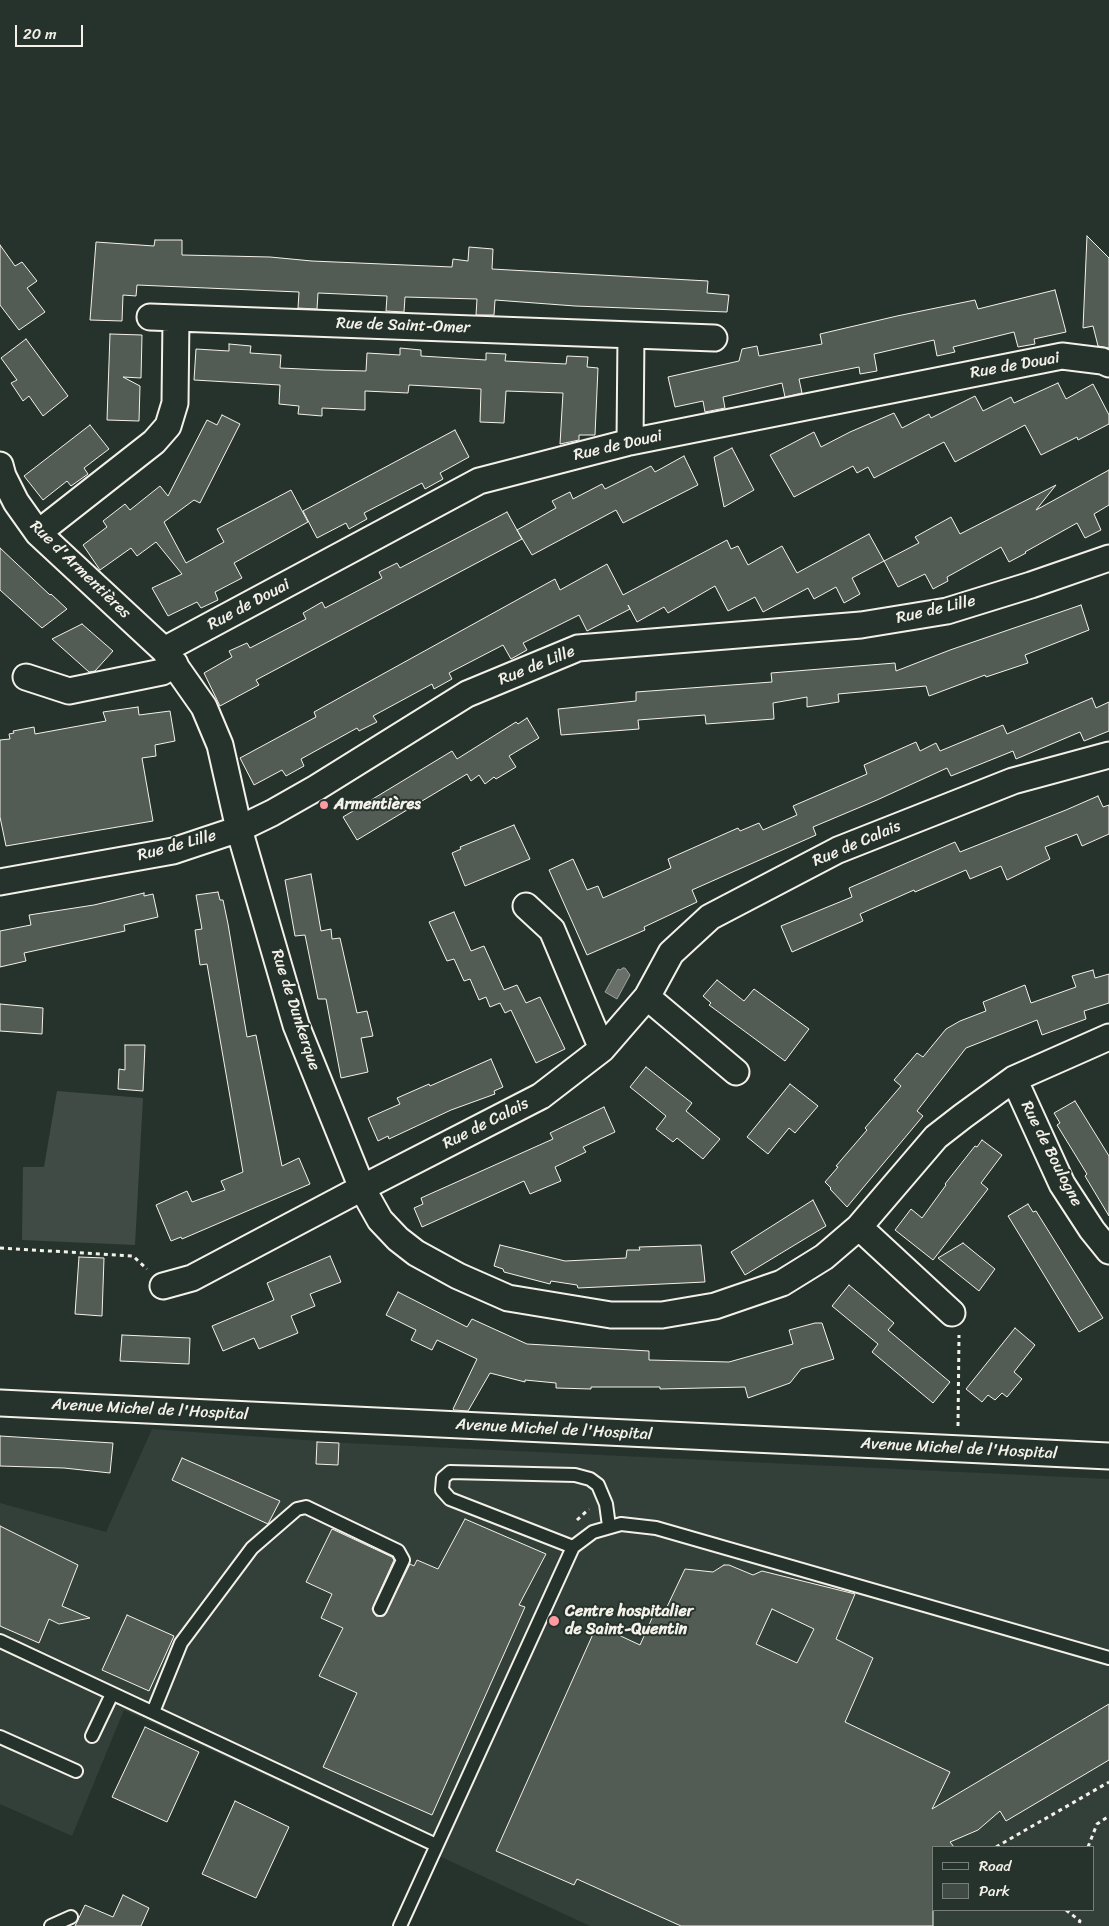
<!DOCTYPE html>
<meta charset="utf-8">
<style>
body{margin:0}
#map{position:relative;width:1109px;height:1926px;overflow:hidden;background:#26332d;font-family:Sriracha,sans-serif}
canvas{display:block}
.legend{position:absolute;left:932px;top:1846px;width:162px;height:65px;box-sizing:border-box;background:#26332d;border:1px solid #787f78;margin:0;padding:6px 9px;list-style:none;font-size:15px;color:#f4f1e8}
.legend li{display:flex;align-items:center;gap:10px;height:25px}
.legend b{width:25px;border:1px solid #787f78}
.scale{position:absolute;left:15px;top:25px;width:68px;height:22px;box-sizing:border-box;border:2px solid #f4f1e8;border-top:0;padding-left:6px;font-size:15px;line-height:18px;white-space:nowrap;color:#f4f1e8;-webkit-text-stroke:4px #26332d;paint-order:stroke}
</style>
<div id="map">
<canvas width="1109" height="1926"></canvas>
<ul class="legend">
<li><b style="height:6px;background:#26332d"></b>Road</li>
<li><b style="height:14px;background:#414b45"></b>Park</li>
</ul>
<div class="scale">20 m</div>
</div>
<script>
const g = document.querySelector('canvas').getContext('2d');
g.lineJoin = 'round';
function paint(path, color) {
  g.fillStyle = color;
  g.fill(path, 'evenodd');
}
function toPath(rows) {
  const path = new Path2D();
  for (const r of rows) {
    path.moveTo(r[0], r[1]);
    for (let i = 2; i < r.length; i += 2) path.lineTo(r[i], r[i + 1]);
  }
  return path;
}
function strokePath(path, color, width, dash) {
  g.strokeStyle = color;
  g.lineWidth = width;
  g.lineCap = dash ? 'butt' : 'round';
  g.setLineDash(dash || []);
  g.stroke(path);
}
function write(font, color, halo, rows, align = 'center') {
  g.font = font + ' Sriracha,sans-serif';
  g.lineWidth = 4;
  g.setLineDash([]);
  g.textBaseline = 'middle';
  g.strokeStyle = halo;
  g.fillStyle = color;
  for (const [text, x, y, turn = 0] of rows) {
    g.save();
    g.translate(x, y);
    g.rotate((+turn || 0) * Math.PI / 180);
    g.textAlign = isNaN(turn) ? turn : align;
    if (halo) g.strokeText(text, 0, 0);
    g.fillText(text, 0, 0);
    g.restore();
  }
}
const built = toPath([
 [152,1429,347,1443,1109,1479,1109,1926,590,1926,124,1710,72,1836,0,1804,0,1503,106,1532],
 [933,1847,1093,1847,1093,1910,933,1910]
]);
const green = toPath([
 [57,1091,143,1098,135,1245,22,1240,23,1167,44,1167]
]);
const water = toPath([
 [623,968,625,968,630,975,617,999,605,992,618,969,620,970,623,968]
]);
const building = toPath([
 [1087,236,1109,258,1109,348,1098,346,1093,326,1083,328,1087,236],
 [155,240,182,240,182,255,270,257,312,261,452,267,453,259,468,261,469,247,493,249,492,269,708,281,707,293,729,295,727,312,575,306,495,300,494,315,476,315,477,299,405,297,404,312,386,311,387,296,318,293,317,309,298,308,299,292,137,285,136,296,123,295,122,321,90,320,96,242,154,246,155,240],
 [0,245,15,266,22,262,37,281,27,288,45,312,19,330,0,305,0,245],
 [1055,290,1066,332,1034,339,1035,344,1018,347,1014,332,953,347,955,352,937,356,934,340,874,354,877,371,860,374,859,367,799,379,802,393,785,397,782,383,723,397,725,408,705,412,703,401,675,407,668,377,739,361,742,349,757,346,759,356,822,344,820,334,897,316,975,300,978,309,1055,290],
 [110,334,142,335,141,378,123,377,140,386,139,421,107,420,110,334],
 [26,339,68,396,43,416,29,396,23,401,11,383,17,380,1,358,26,339],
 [229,344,251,346,250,353,281,355,280,368,324,370,366,371,367,353,400,355,400,348,421,350,421,356,486,360,486,353,506,354,505,361,566,364,567,356,588,357,587,367,598,368,595,435,579,435,579,440,560,444,563,393,506,391,504,423,480,422,481,389,409,385,408,393,365,391,365,410,322,408,322,416,298,414,299,406,279,404,280,385,194,380,196,349,229,351,229,344],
 [1058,383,1066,399,1093,384,1109,415,1109,424,1078,440,1077,437,1041,455,1025,425,955,462,944,442,874,478,868,467,857,473,853,466,794,497,770,455,814,432,821,447,850,432,894,413,902,428,929,414,931,418,975,396,983,411,1011,397,1014,403,1058,383],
 [222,415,240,424,200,503,194,500,164,522,186,563,224,542,217,529,291,490,308,522,234,563,242,578,215,592,218,600,201,608,197,602,168,616,152,588,182,574,156,542,137,556,131,548,100,570,83,545,107,527,103,521,125,504,130,510,160,486,168,496,207,420,217,425,222,415],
 [90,425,109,449,84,468,88,474,71,486,67,481,43,500,24,476,90,425],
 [455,430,469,457,440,473,443,479,425,489,422,483,364,513,367,519,349,529,346,523,317,538,303,511,455,430],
 [732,448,754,490,724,507,714,457,732,448],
 [684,456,698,485,623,523,616,510,532,555,517,530,556,508,552,501,570,492,573,499,602,484,605,489,651,466,655,472,684,456],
 [1109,470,1109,505,1094,514,1101,530,1085,538,1077,523,1025,552,1026,553,1009,562,1001,547,947,577,948,581,933,589,925,574,898,587,884,561,919,543,915,537,951,517,960,534,1056,485,1036,510,1109,470],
 [507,512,522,539,256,680,259,685,220,706,204,673,232,657,229,651,247,643,250,648,306,619,303,613,322,602,325,608,382,578,379,572,397,563,400,568,507,512],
 [869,534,884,561,852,578,860,594,844,603,836,587,814,599,808,588,763,612,755,597,728,611,715,586,668,613,664,607,637,622,628,605,630,609,587,631,579,615,523,643,527,650,511,659,503,645,449,673,452,679,434,689,432,684,373,716,377,722,359,731,357,728,301,759,304,766,286,776,282,770,254,785,240,758,316,717,314,712,555,579,560,590,607,564,623,595,727,540,731,549,738,546,748,565,782,546,797,573,869,534],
 [0,548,50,595,51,594,67,609,42,628,0,590,0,548],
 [1081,605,1089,630,1025,655,1028,663,986,677,985,675,929,696,926,686,838,694,839,702,807,707,807,697,773,703,774,719,706,724,705,715,638,720,639,729,561,735,558,709,636,701,636,692,772,682,771,673,895,663,896,671,950,650,1081,605],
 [82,624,113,651,95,671,89,672,52,639,82,624],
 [1092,698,1096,708,1109,702,1109,731,1084,741,1080,732,1016,759,1013,751,951,776,947,768,877,800,813,827,816,835,692,890,697,902,644,927,645,930,587,955,549,870,573,859,587,890,598,886,603,898,671,868,668,859,738,828,740,831,759,823,763,830,797,815,793,806,867,774,864,765,916,742,920,751,936,743,940,751,1003,725,1007,734,1092,698],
 [138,707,139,715,170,711,175,741,155,745,156,756,142,758,153,821,6,846,0,817,0,740,10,739,9,734,14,733,13,731,34,727,35,734,106,721,103,712,138,707],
 [527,718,539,738,509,756,516,767,496,779,494,777,485,784,479,775,471,781,467,774,357,840,343,817,452,751,457,759,516,722,518,724,527,718],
 [1098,796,1103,807,1109,805,1109,834,1082,846,1077,834,1045,847,1050,859,1007,880,1001,866,970,879,966,870,915,892,914,890,860,914,863,921,792,952,781,926,852,897,849,888,955,842,960,852,1066,810,1098,796],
 [514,825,530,859,465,886,452,853,461,849,460,847,514,825],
 [311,874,321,931,331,929,332,939,340,938,357,1013,367,1011,373,1036,361,1038,368,1072,341,1078,326,999,318,999,305,935,295,936,285,880,311,874],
 [218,892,220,900,223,900,228,924,247,1037,256,1035,282,1166,299,1158,310,1184,182,1239,181,1237,171,1241,156,1205,187,1191,192,1202,225,1190,221,1181,243,1172,207,964,200,965,195,930,202,929,196,895,218,892],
 [144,893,144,896,153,894,158,917,124,925,125,931,24,953,26,961,0,967,0,931,31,925,29,915,94,905,144,893],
 [454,912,471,951,484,946,504,990,517,985,526,1003,540,997,565,1049,536,1063,511,1010,505,1013,500,1003,490,1007,486,997,479,1000,470,979,464,981,454,959,447,961,429,922,454,912],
 [1093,970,1095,978,1109,974,1109,1003,1084,1011,1086,1019,1042,1035,1037,1020,966,1048,917,1111,923,1116,847,1207,830,1189,831,1188,825,1182,838,1167,836,1166,867,1130,865,1128,901,1086,894,1080,917,1053,923,1057,946,1029,960,1021,986,1011,983,1002,1025,985,1031,1003,1076,987,1072,976,1093,970],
 [717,980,744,1001,754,989,809,1029,785,1061,709,1005,711,1003,703,996,717,980],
 [0,1004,43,1008,42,1034,0,1031,0,1004],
 [125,1045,145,1045,143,1091,118,1089,119,1069,125,1070,125,1045],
 [491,1059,503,1087,494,1091,495,1094,451,1110,389,1139,388,1136,378,1141,368,1118,400,1104,397,1098,429,1084,430,1086,491,1059],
 [646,1067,692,1103,686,1111,720,1139,703,1159,677,1138,673,1142,656,1129,666,1116,630,1087,646,1067],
 [790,1084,818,1106,795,1133,789,1128,768,1154,747,1137,790,1084],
 [1075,1101,1109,1156,1109,1216,1085,1176,1087,1174,1057,1125,1060,1123,1054,1113,1075,1101],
 [604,1107,615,1132,583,1147,586,1152,555,1167,561,1181,530,1194,524,1181,422,1227,414,1208,423,1204,421,1198,553,1139,550,1133,604,1107],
 [982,1140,1002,1155,981,1183,988,1189,933,1260,895,1230,911,1209,922,1218,946,1185,945,1184,975,1146,977,1147,982,1140],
 [813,1200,826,1226,745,1275,731,1252,813,1200],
 [1028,1204,1033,1212,1036,1211,1103,1318,1079,1332,1008,1216,1028,1204],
 [963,1243,995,1269,979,1291,938,1258,963,1243],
 [500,1245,565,1261,626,1258,627,1250,640,1250,639,1247,701,1245,705,1282,578,1288,577,1285,551,1281,550,1284,504,1272,503,1269,494,1266,500,1245],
 [330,1256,341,1282,310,1294,315,1306,291,1316,298,1333,259,1349,254,1338,223,1351,212,1326,274,1300,267,1283,330,1256],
 [79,1257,104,1258,102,1316,75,1314,79,1257],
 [849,1285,894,1323,888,1330,950,1382,933,1403,872,1352,878,1344,832,1306,849,1285],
 [398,1292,467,1327,472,1319,527,1344,649,1351,649,1360,729,1362,793,1344,789,1330,815,1323,822,1323,834,1359,801,1369,790,1383,748,1398,745,1387,660,1389,660,1387,591,1387,591,1389,556,1388,556,1383,525,1380,525,1382,490,1373,468,1411,454,1410,453,1409,477,1359,437,1340,432,1350,411,1340,416,1330,386,1315,398,1292],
 [1015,1328,1035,1345,1014,1372,1022,1379,1007,1397,1002,1393,995,1400,988,1395,982,1402,966,1389,1015,1328],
 [122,1335,190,1338,189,1364,120,1361,122,1335],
 [0,1436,113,1443,110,1473,64,1468,0,1466,0,1436],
 [317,1442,339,1443,338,1465,316,1464,317,1442],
 [182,1458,280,1501,269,1522,268,1524,172,1480,182,1458],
 [465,1519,546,1554,519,1605,525,1607,432,1815,323,1767,357,1693,319,1676,343,1628,321,1618,332,1594,306,1582,332,1529,392,1557,394,1560,372,1609,376,1616,384,1616,410,1564,414,1566,417,1560,438,1569,465,1519],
 [0,1526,78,1565,62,1606,90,1618,59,1624,49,1619,39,1643,0,1626,0,1526],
 [724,1565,729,1565,753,1575,762,1571,855,1594,836,1639,873,1658,845,1722,950,1772,932,1809,1109,1704,1109,1760,1006,1821,1000,1811,978,1830,950,1842,954,1847,933,1847,933,1926,681,1926,577,1879,574,1885,496,1851,597,1625,640,1645,657,1607,665,1611,685,1569,713,1572,724,1565],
 [772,1609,814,1629,797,1663,756,1644,772,1609],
 [127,1615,174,1636,149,1691,102,1670,127,1615],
 [145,1727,199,1752,167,1822,112,1797,145,1727],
 [235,1801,289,1827,256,1898,202,1874,235,1801],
 [123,1895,149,1908,141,1926,75,1926,85,1905,113,1917,123,1895]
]);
const path = toPath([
 [0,1248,133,1256,147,1269],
 [958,1426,959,1335],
 [577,1520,589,1509],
 [996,1847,1109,1782],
 [1088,1847,1097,1824,1109,1816],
 [1066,1910,1080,1921,1078,1926]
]);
const lane = toPath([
 [573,1547,450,1499,442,1490,443,1478,450,1472,575,1475,590,1479,598,1485,606,1504,609,1526],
 [0,1641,436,1845],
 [153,1712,181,1643,252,1548,297,1509,306,1507,398,1551,403,1560,380,1609],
 [92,1736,112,1694],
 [0,1737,76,1771],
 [51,1926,71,1917],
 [400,1926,573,1547,593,1532,621,1524,656,1528,1109,1658]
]);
const street = toPath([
 [150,317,714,338],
 [630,442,631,335],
 [0,465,3,476,16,502,38,533,164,650,204,707,220,745,239,829,296,1025,362,1188,380,1220,398,1239,416,1253,458,1276,508,1298,611,1315,662,1315,715,1306,782,1283,824,1257,859,1227,936,1137,963,1116,1014,1079,1109,1037],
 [38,533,154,442,168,426,175,403,176,318],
 [164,650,479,481,630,442,1062,356,1102,361,1109,364],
 [26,677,69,691,162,672,175,664],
 [0,882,173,851,239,829,272,813,316,788,467,694,578,648,861,625,947,611,1031,585,1109,558],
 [526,906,552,930,602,1049],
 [647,997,736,1072],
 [1014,1079,1062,1184,1092,1230,1109,1251],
 [859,1227,952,1313],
 [163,1286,192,1278,362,1188,541,1096,602,1049,647,997,671,953,710,917,838,850,1013,781,1109,755],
 [0,1403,1109,1456]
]);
const markers = [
 [324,805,5,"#ff9aa2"],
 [554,1621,6,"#ff9aa2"]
];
const streetNames = [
 ["Rue de Saint-Omer",403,326,2],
 ["Rue de Douai",1015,366,-10],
 ["Rue de Douai",618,446,-13],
 ["Rue d'Armentières",80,570,44],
 ["Rue de Douai",249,605,-28],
 ["Rue de Lille",936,610,-13],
 ["Rue de Lille",537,666,-22],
 ["Rue de Calais",857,844,-23],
 ["Rue de Lille",177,846,-15],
 ["Rue de Dunkerque",295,1010,72],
 ["Rue de Calais",486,1124,-27],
 ["Rue de Boulogne",1051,1154,63],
 ["Avenue Michel de l'Hospital",150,1410,3],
 ["Avenue Michel de l'Hospital",554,1430,3],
 ["Avenue Michel de l'Hospital",959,1449,3]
];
const poiNames = [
 ["Armentières",334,805],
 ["Centre hospitalier",565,1612],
 ["de Saint-Quentin",565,1630]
];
paint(built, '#333f39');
paint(green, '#414b45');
paint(water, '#676f68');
strokePath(water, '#9fa39b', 1);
paint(building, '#525c55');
strokePath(building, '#f4f1e8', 1);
strokePath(lane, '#f4f1e8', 16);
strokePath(street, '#f4f1e8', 29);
strokePath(path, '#f4f1e8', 3, [4, 4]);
strokePath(lane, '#26332d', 12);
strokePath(street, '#26332d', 25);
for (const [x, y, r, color] of markers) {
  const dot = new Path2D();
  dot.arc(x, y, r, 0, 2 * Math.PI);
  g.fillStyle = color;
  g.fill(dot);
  strokePath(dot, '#26332d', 2);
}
write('16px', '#f4f1e8', '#26332d', streetNames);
write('bold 16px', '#f4f1e8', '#26332d', poiNames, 'left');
</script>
